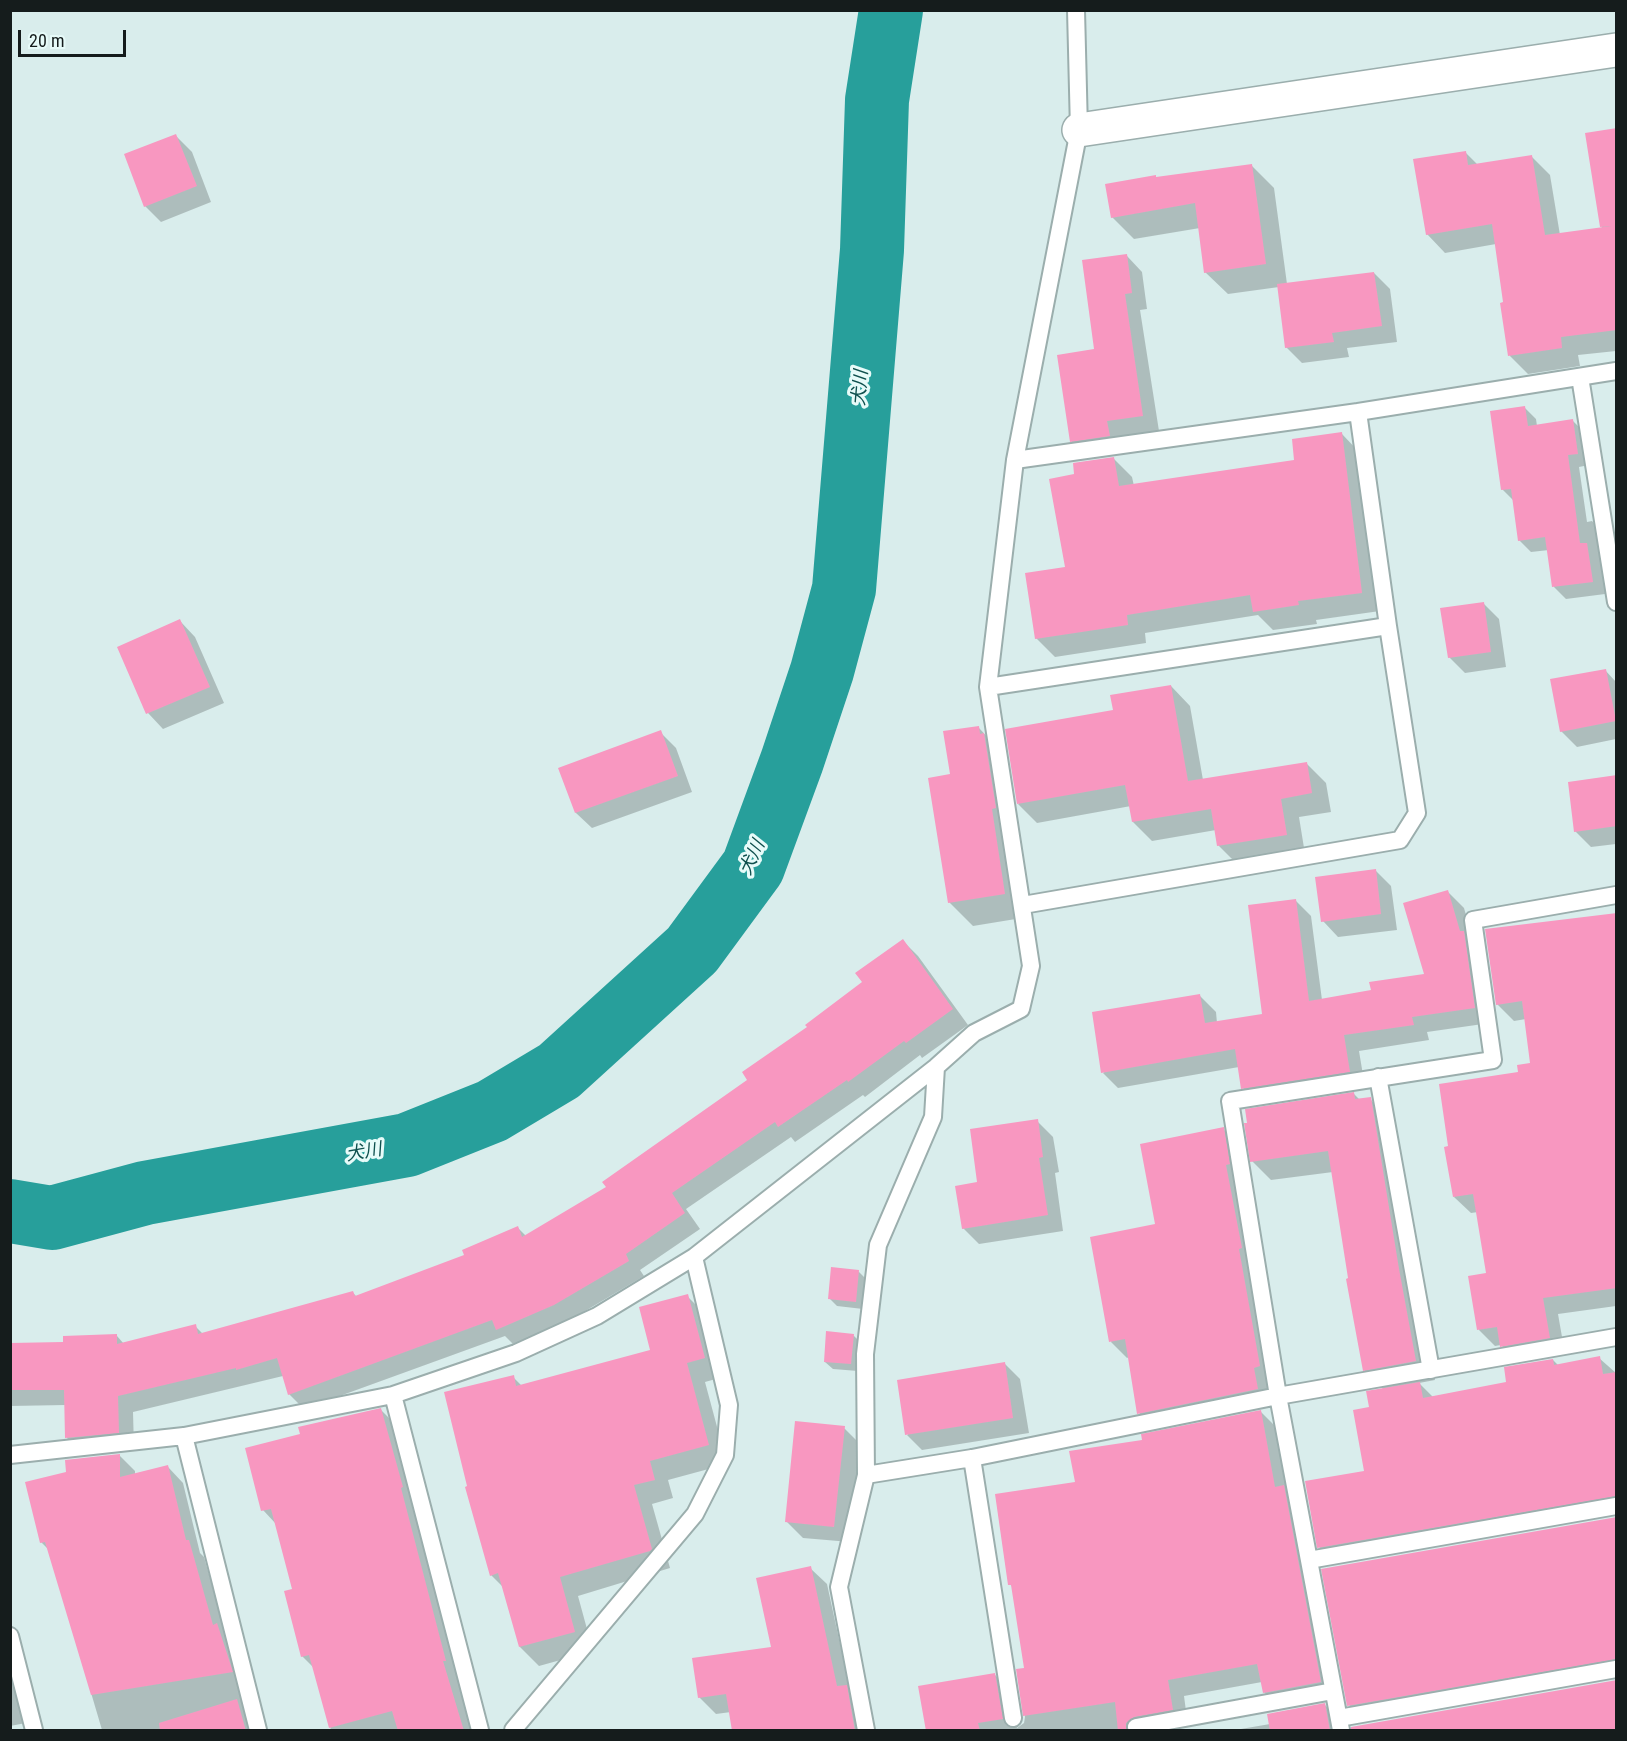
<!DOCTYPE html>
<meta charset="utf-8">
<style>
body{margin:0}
#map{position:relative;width:1627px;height:1741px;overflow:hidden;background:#d9edec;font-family:"Roboto Condensed",sans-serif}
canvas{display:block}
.frame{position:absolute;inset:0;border:12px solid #151c1c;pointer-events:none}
.scale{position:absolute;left:18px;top:30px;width:108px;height:27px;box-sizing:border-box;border:3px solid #151c1c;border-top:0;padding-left:8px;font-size:18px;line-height:21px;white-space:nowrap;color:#151c1c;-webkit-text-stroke:4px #e7fbf9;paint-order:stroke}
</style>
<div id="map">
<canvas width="1627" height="1741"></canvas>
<div class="frame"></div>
<div class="scale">20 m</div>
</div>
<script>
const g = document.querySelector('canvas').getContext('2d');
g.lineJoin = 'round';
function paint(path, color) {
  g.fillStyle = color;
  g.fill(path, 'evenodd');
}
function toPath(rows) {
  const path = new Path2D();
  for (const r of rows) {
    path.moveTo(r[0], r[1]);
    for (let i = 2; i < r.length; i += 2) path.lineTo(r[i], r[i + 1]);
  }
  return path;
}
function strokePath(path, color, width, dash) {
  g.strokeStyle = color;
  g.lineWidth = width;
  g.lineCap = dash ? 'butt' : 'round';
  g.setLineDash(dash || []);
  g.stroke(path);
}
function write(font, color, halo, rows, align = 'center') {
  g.font = font + ' "Roboto Condensed","Noto Sans JP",sans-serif';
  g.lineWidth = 6;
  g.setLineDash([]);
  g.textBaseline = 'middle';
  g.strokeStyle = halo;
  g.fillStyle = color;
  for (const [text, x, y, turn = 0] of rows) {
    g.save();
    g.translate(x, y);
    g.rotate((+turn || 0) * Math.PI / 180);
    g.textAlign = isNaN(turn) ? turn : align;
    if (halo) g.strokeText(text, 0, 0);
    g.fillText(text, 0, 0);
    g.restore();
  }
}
const shadow = toPath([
 [1616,129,1616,351,1578,355,1580,366,1528,374,1510,356,1505,303,1496,244,1445,253,1427,234,1466,153,1478,165,1532,157,1550,175,1560,235,1602,229,1587,134],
 [176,136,192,152,211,202,161,222,145,206],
 [1252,166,1274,188,1287,284,1374,273,1390,289,1397,342,1347,348,1349,357,1302,363,1286,347,1279,287,1228,294,1205,272,1200,228,1134,239,1112,217,1158,179],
 [1127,256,1142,272,1147,309,1140,310,1159,431,1122,437,1087,457,1071,441,1095,351],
 [1524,407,1536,419,1537,426,1572,420,1584,432,1589,465,1579,467,1587,522,1592,521,1604,533,1613,593,1566,599,1554,587,1549,550,1531,552,1519,540,1514,501,1502,489],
 [1342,434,1360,453,1380,611,1316,620,1317,624,1273,630,1258,615,1145,633,1146,643,1055,657,1036,638,1067,568,1076,476,1113,458,1132,477,1134,486,1296,461],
 [1483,603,1499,619,1506,667,1465,673,1449,657],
 [180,621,195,637,224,703,163,729,148,713,119,647],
 [1605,670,1616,682,1616,739,1577,747,1561,731],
 [1171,686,1190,706,1203,780,1307,764,1326,783,1331,812,1299,817,1305,854,1237,864,1218,845,1216,830,1152,841,1133,822,1131,806,1037,823,1018,804,1114,712],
 [979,728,1008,759,1019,832,1015,832,1028,917,973,926,949,902,952,776],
 [660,732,676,748,692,792,592,828,576,813,560,769],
 [1616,777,1616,844,1591,847,1575,831],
 [1375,870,1391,886,1397,930,1338,937,1323,921],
 [1448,892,1464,908,1474,943,1490,1023,1427,1032,1429,1040,1359,1051,1365,1087,1259,1104,1243,1088,1239,1067,1118,1088,1103,1073,1200,996,1216,1012,1217,1023,1264,1016,1295,900,1311,916,1322,1000,1372,991,1426,975],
 [1616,914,1616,1306,1558,1314,1565,1354,1518,1362,1501,1345,1495,1346,1479,1330,1488,1274,1478,1212,1471,1213,1454,1197,1520,1073,1532,1064,1526,1019,1514,1021,1497,1004],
 [903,941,918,956,968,1025,922,1058,920,1055,865,1097,863,1095,795,1142,791,1137,686,1209,700,1229,640,1270,644,1276,570,1320,513,1344,505,1336,304,1409,289,1394,283,1376,133,1412,134,1448,82,1453,67,1438,66,1405,10,1406,10,1344,65,1343,117,1336,124,1344,195,1326,203,1334,353,1293,357,1297,466,1256,518,1228,526,1236,608,1188,749,1081,809,1027,864,983],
 [1354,1094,1360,1100,1370,1099,1389,1118,1417,1289,1435,1380,1419,1383,1434,1398,1508,1383,1553,1360,1559,1366,1599,1358,1616,1373,1616,1514,1335,1564,1319,1547,1365,1473,1371,1408,1384,1390,1364,1370,1333,1172,1271,1180,1252,1161],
 [1037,1121,1053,1137,1059,1172,1055,1173,1063,1231,979,1244,963,1228,979,1184],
 [1223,1129,1239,1145,1273,1405,1155,1429,1139,1413,1129,1357,1127,1358,1111,1342,1156,1226],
 [858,1271,866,1279,863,1309,837,1306,829,1298],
 [687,1296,706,1315,723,1377,705,1382,727,1464,668,1480,673,1498,652,1504,670,1568,578,1596,593,1651,539,1666,520,1647,503,1587,491,1575,513,1377,522,1386,652,1351],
 [853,1335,861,1343,858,1371,833,1369,825,1362],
 [1004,1363,1020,1379,1029,1433,922,1450,907,1435],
 [381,1410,397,1426,460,1676,458,1677,474,1730,331,1730,314,1668,302,1656,294,1590,276,1524,263,1510,302,1435],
 [1261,1412,1277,1428,1337,1699,1281,1709,1264,1692,1262,1682,1184,1696,1188,1726,1167,1730,927,1730,995,1675,1011,1691,1017,1728,1024,1723,1025,1717,1018,1671,1026,1669,1013,1588,1010,1584,1076,1483,1144,1441],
 [844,1428,860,1444,850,1542,803,1538,787,1522],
 [119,1455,135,1471,135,1475,168,1467,183,1483,200,1553,204,1557,226,1634,257,1730,102,1730,49,1550,41,1542,67,1473],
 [1616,1518,1616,1677,1365,1722,1349,1705],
 [810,1568,827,1584,850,1690,863,1703,868,1730,734,1730,731,1712,716,1714,699,1697,773,1648],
 [10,1654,26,1723,10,1726],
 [1325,1705,1341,1721,1343,1730,1235,1730,1270,1724]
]);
const river = toPath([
 [10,1211,52,1218,145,1193,407,1145,492,1111,559,1071,692,950,753,867,792,761,822,671,844,589,872,250,877,100,891,10]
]);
const building = toPath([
 [1617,128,1617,330,1561,337,1562,348,1508,356,1500,303,1503,302,1492,224,1426,235,1413,159,1466,151,1468,165,1532,155,1545,235,1611,226,1600,227,1585,133],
 [176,134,197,186,144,207,124,154],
 [1252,164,1266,264,1204,273,1195,203,1111,218,1105,184,1156,175,1156,177],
 [1127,254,1132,293,1125,294,1143,416,1107,421,1110,436,1070,442,1057,355,1094,349,1082,260],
 [1374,272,1382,326,1332,333,1334,342,1285,348,1277,284],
 [1525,406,1528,426,1573,419,1578,454,1568,455,1580,543,1587,543,1593,582,1552,587,1545,537,1518,541,1511,489,1501,490,1490,411],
 [1342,432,1362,593,1298,601,1299,605,1253,612,1250,595,1127,615,1128,625,1035,639,1025,573,1065,567,1049,479,1074,474,1073,463,1114,457,1119,486,1294,460,1292,439],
 [1484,602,1491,652,1448,658,1440,608],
 [180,619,210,687,146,714,117,647],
 [1606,669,1616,721,1560,732,1550,679],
 [1171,685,1188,781,1307,762,1312,793,1281,799,1287,835,1217,846,1211,809,1132,822,1125,785,1017,804,1005,729,1113,710,1110,695],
 [979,726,980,734,984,733,996,808,992,809,1005,894,948,903,928,778,950,774,943,731],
 [661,730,678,776,575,813,558,768],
 [1617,775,1617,826,1574,832,1568,782],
 [1376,869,1381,914,1321,922,1315,877],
 [1448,890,1460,931,1464,931,1475,1008,1412,1017,1414,1025,1344,1035,1350,1072,1241,1089,1235,1049,1101,1073,1092,1012,1200,994,1205,1023,1262,1014,1248,905,1296,899,1309,1001,1371,990,1369,982,1424,974,1403,903],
 [1617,913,1617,1288,1543,1298,1550,1338,1500,1347,1497,1327,1477,1330,1468,1276,1486,1273,1473,1194,1453,1197,1444,1147,1448,1146,1439,1084,1518,1072,1517,1065,1530,1063,1522,1001,1496,1005,1485,929],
 [903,939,953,1009,906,1043,904,1041,848,1082,847,1080,778,1127,775,1122,672,1193,685,1213,626,1254,629,1261,554,1305,496,1330,492,1320,288,1395,277,1358,236,1370,236,1368,118,1396,119,1433,65,1438,64,1390,10,1390,10,1343,63,1342,63,1336,117,1334,117,1344,196,1324,198,1334,353,1291,355,1296,464,1255,462,1250,518,1226,522,1237,606,1187,602,1182,747,1080,742,1072,807,1027,805,1025,862,982,855,973],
 [1354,1092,1355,1099,1371,1097,1399,1269,1416,1361,1363,1371,1346,1279,1348,1278,1328,1151,1250,1162,1244,1123,1247,1123,1245,1109],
 [1038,1119,1043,1157,1039,1158,1048,1215,962,1229,955,1186,977,1182,970,1129],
 [1224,1127,1230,1164,1226,1165,1242,1248,1239,1249,1260,1366,1254,1368,1258,1389,1137,1414,1125,1339,1109,1342,1090,1237,1155,1224,1140,1144],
 [831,1267,859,1270,856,1302,828,1299],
 [688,1294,705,1358,687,1363,709,1445,650,1461,655,1480,634,1485,652,1549,650,1551,560,1577,575,1632,519,1647,498,1573,490,1576,465,1487,467,1486,444,1392,514,1375,516,1386,650,1350,639,1307],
 [826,1331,854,1334,851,1364,824,1362],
 [1600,1356,1603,1374,1617,1372,1617,1496,1317,1548,1305,1481,1364,1471,1353,1410,1369,1407,1366,1391,1420,1382,1423,1398,1506,1382,1504,1367,1553,1359,1554,1365],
 [1005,1362,1013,1418,905,1435,897,1380],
 [381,1408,403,1487,401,1488,446,1661,443,1661,464,1731,398,1731,392,1711,329,1728,309,1655,301,1657,284,1591,292,1589,271,1509,261,1511,245,1448,300,1434,298,1427],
 [1261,1410,1275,1487,1284,1485,1321,1682,1263,1693,1257,1664,1168,1680,1173,1710,1134,1717,1126,1723,1126,1731,1118,1731,1115,1702,1023,1716,1016,1669,1024,1668,1011,1585,1008,1585,995,1494,1075,1482,1069,1451,1142,1440,1141,1434],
 [795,1421,845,1426,834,1527,785,1522],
 [120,1454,120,1477,168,1465,186,1540,189,1540,213,1625,217,1623,233,1672,91,1695,45,1542,40,1543,25,1482,66,1472,65,1460],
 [1617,1517,1617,1659,1347,1706,1321,1569],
 [811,1566,837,1686,847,1685,855,1731,732,1731,726,1694,698,1698,692,1658,771,1647,756,1578],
 [995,1673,1003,1719,978,1723,980,1731,926,1731,918,1686],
 [1617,1680,1617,1731,1351,1731,1351,1727],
 [237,1699,246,1731,160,1731,159,1723],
 [1325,1703,1330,1731,1270,1731,1267,1714]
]);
const service = toPath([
 [1580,377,1616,602],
 [1015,460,1358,412,1616,371],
 [988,687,1388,626],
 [1023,905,1400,840,1417,813,1388,626,1358,412],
 [1378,1077,1431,1370],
 [393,1395,480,1730],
 [184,1436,258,1730],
 [10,1455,184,1436,393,1395,516,1353,597,1316,694,1257,936,1067,974,1033,1021,1009,1031,966,988,687,1015,460,1079,130,1076,10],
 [972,1458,1013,1718],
 [866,1475,972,1458,1278,1396,1616,1337],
 [1309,1560,1616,1506],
 [10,1636,34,1730],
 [1339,1718,1616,1669],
 [1136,1727,1333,1691],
 [513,1730,695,1514,725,1455,729,1405,694,1257],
 [866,1730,839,1587,866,1475,865,1354,878,1245,933,1117,936,1067],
 [1341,1730,1278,1396,1230,1101,1493,1060,1473,920,1616,895]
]);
const minor = toPath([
 [1079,130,1616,50]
]);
const waterNames = [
 ["犬川",861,388,-85],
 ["犬川",753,858,-65],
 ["犬川",364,1153,-10]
];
paint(shadow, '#0003');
strokePath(river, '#279f9b', 64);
paint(building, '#f897c0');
strokePath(service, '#9baead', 20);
strokePath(minor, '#9baead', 36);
strokePath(service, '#fff', 16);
strokePath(minor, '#fff', 33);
write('italic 18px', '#0f504e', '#e7fbf9', waterNames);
</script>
